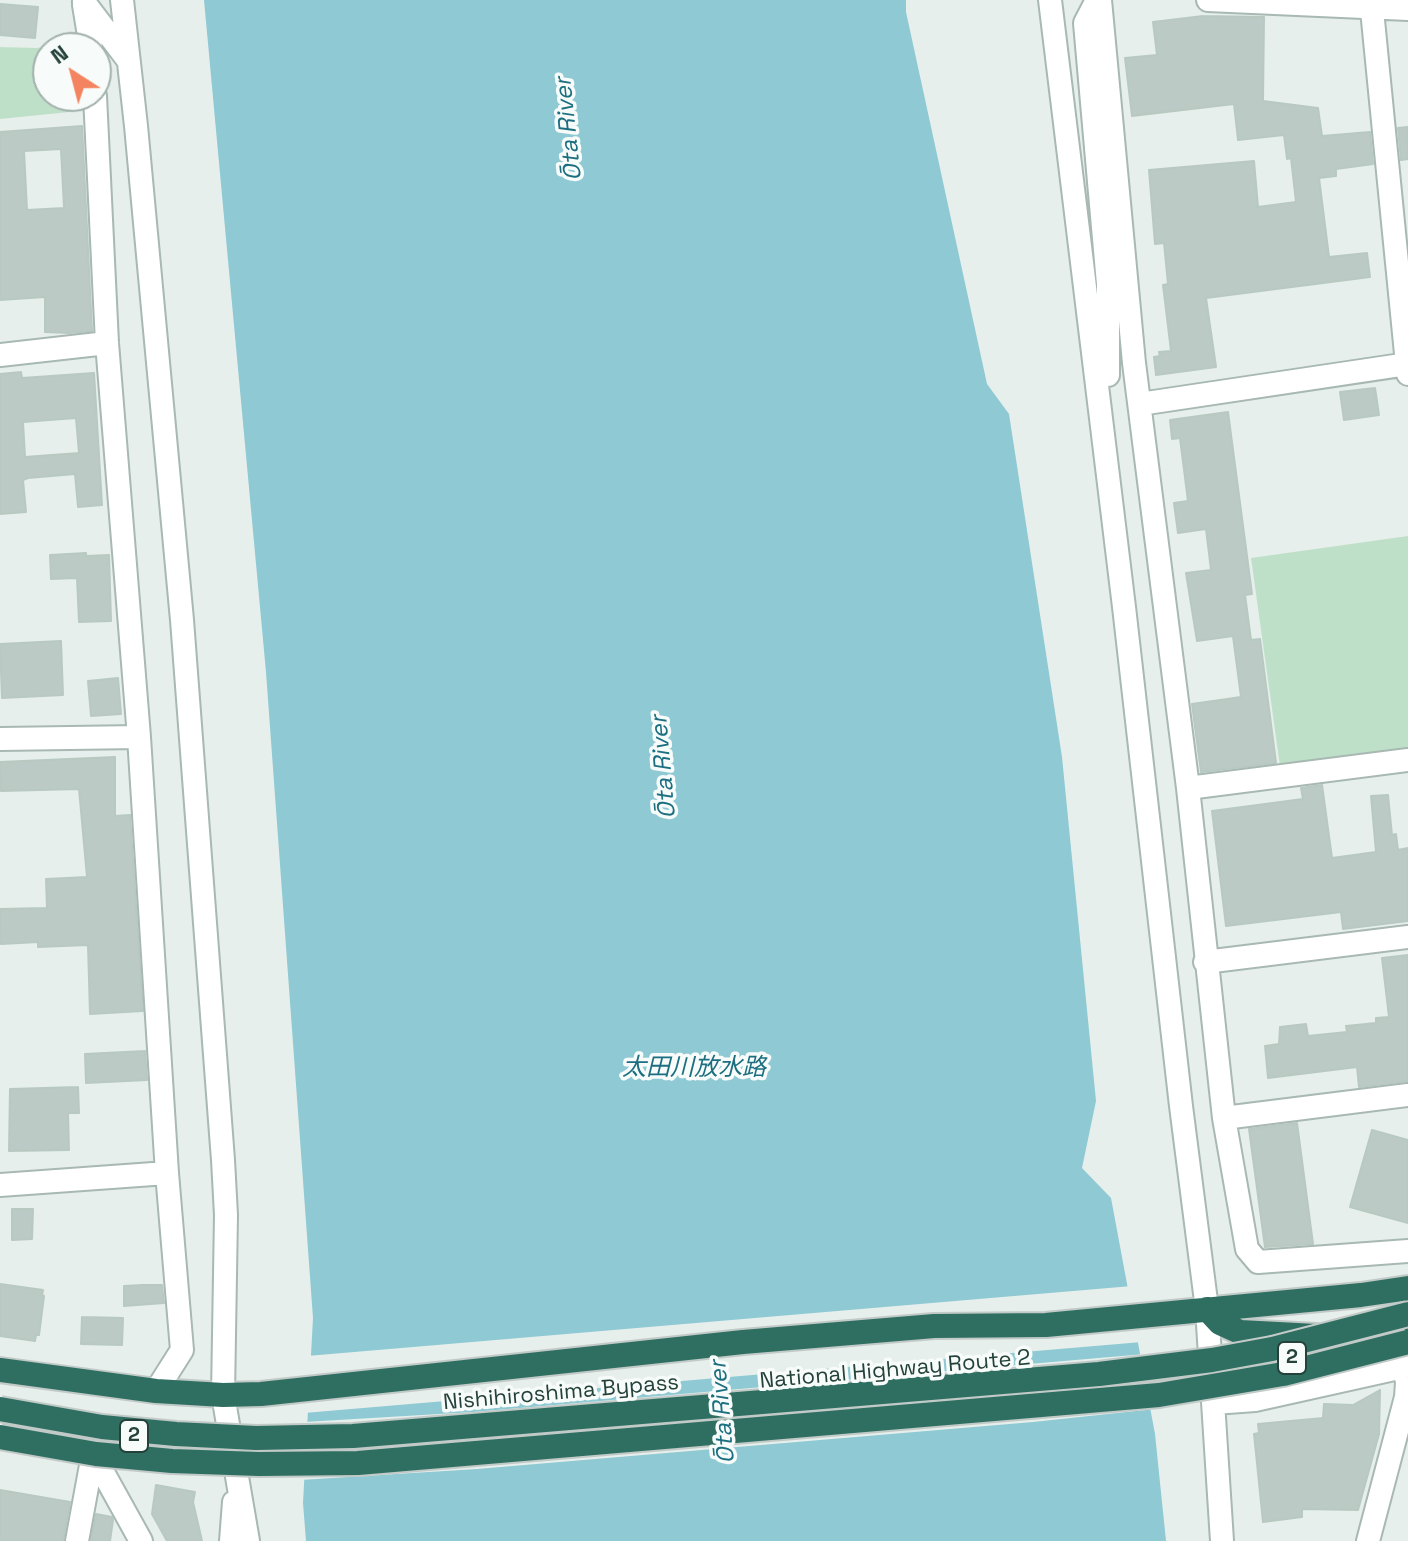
<!DOCTYPE html>
<meta charset="utf-8">
<style>
body{margin:0}
#map{position:relative;width:1408px;height:1541px;overflow:hidden;background:#e6efeb;font-family:"Space Grotesk",sans-serif}
canvas{display:block}
.north{position:absolute;left:32px;top:32px;width:80px;height:80px;box-sizing:border-box;background:#f7fbf9;border:2px solid #a3b1ad;border-radius:50%;rotate:324deg;font-size:22px;font-weight:700;line-height:32px;text-align:center;color:#24423a}
.north::after{content:'';display:block;margin:auto;width:28px;height:36px;background:#f4845f;clip-path:polygon(50% 0,100% 100%,50% 72%,0 100%)}
</style>
<div id="map">
<canvas width="1408" height="1541"></canvas>
<div class="north">N</div>
</div>
<script>
const g = document.querySelector('canvas').getContext('2d');
g.lineJoin = 'round';
function paint(path, color) {
  g.fillStyle = color;
  g.fill(path, 'evenodd');
}
function toPath(rows) {
  const path = new Path2D();
  for (const r of rows) {
    path.moveTo(r[0], r[1]);
    for (let i = 2; i < r.length; i += 2) path.lineTo(r[i], r[i + 1]);
  }
  return path;
}
function strokePath(path, color, width, dash) {
  g.strokeStyle = color;
  g.lineWidth = width;
  g.lineCap = dash ? 'butt' : 'round';
  g.setLineDash(dash || []);
  g.stroke(path);
}
function write(font, color, halo, rows, align = 'center') {
  g.font = font + ' "Space Grotesk","Noto Sans JP",sans-serif';
  g.lineWidth = 7;
  g.setLineDash([]);
  g.textBaseline = 'middle';
  g.strokeStyle = halo;
  g.fillStyle = color;
  for (const [text, x, y, turn = 0] of rows) {
    g.save();
    g.translate(x, y);
    g.rotate((+turn || 0) * Math.PI / 180);
    g.textAlign = isNaN(turn) ? turn : align;
    if (halo) g.strokeText(text, 0, 0);
    g.fillText(text, 0, 0);
    g.restore();
  }
}
const green = toPath([
 [79,40,81,48,48,48,48,96,87,96,89,110,0,119,0,47,37,48],
 [1408,536,1408,748,1280,766,1251,558]
]);
const water = toPath([
 [204,0,906,0,906,12,987,384,1009,414,1062,757,1096,1101,1082,1168,1111,1198,1155,1434,1166,1541,306,1541,303,1503,313,1318,266,672]
]);
const pier = toPath([
 [1132,1286,1142,1342,304,1413,307,1356],
 [1145,1354,1155,1409,1033,1422,477,1469,300,1480,304,1422,473,1412]
]);
const building = toPath([
 [0,4,38,7,35,38,0,35,0,4],
 [1203,16,1264,17,1263,101,1318,108,1322,136,1370,132,1373,164,1336,169,1336,176,1319,178,1329,257,1367,253,1370,277,1206,298,1216,367,1156,375,1154,357,1160,356,1159,352,1171,351,1163,285,1168,284,1164,243,1155,244,1149,170,1254,161,1258,207,1296,202,1291,158,1287,159,1284,135,1238,140,1234,104,1132,116,1125,58,1157,55,1153,22,1203,16],
 [82,126,92,331,69,333,45,332,45,297,0,300,0,132,82,126],
 [61,149,64,208,27,210,24,151,61,149],
 [1408,127,1408,159,1401,160,1398,128,1408,127],
 [21,372,22,378,94,373,102,505,78,507,75,474,28,478,23,480,26,512,0,514,0,374,21,372],
 [76,418,79,453,25,457,23,422,76,418],
 [1375,388,1379,415,1344,420,1340,392,1375,388],
 [1228,412,1252,594,1245,595,1251,640,1260,639,1276,763,1201,772,1192,704,1241,697,1233,636,1197,641,1186,573,1211,570,1206,529,1178,533,1174,503,1188,501,1180,438,1172,439,1170,420,1228,412],
 [86,553,86,556,109,555,111,621,79,622,77,578,51,579,50,555,86,553],
 [61,641,63,695,2,698,0,644,61,641],
 [118,678,121,714,91,716,88,681,118,678],
 [115,757,115,816,130,815,143,1011,90,1014,88,945,38,947,38,942,1,944,0,928,0,909,47,908,46,879,87,877,79,789,1,791,0,762,115,757],
 [1322,785,1332,858,1376,852,1371,796,1388,795,1392,835,1396,834,1398,850,1408,848,1408,921,1343,929,1341,912,1226,926,1212,811,1303,799,1301,788,1322,785],
 [1408,955,1408,1081,1359,1087,1357,1067,1268,1078,1265,1046,1279,1044,1280,1027,1306,1024,1308,1036,1347,1032,1346,1026,1376,1023,1376,1018,1389,1017,1382,958,1408,955],
 [145,1051,147,1080,86,1083,85,1054,145,1051],
 [78,1087,79,1113,68,1113,69,1150,9,1151,10,1089,78,1087],
 [1297,1123,1313,1244,1265,1247,1249,1129,1297,1123],
 [1372,1130,1408,1140,1408,1223,1350,1207,1372,1130],
 [12,1209,33,1209,32,1239,12,1240,12,1209],
 [0,1284,43,1290,42,1295,44,1296,39,1335,36,1335,35,1341,0,1336,0,1284],
 [143,1285,162,1285,164,1303,124,1306,124,1286,143,1285],
 [82,1317,123,1318,122,1345,81,1344,82,1317],
 [1380,1390,1379,1434,1358,1510,1302,1509,1302,1517,1263,1522,1254,1434,1259,1433,1258,1424,1323,1418,1324,1404,1353,1405,1380,1390],
 [156,1485,195,1492,193,1502,202,1541,167,1541,152,1514,156,1485],
 [0,1490,70,1502,63,1541,0,1541,0,1490],
 [96,1514,112,1517,113,1520,110,1541,91,1541,96,1514]
]);
const minor = toPath([
 [85,0,84,2,128,60],
 [122,0,136,126,182,620,223,1160,226,1215,223,1395,248,1541],
 [1050,0,1124,607,1181,1106,1207,1309,1222,1541],
 [1097,0,1085,23,1108,284,1108,375],
 [1100,0,1134,363,1188,788,1224,1118,1408,1095],
 [1208,0,1408,9],
 [1371,0,1408,374],
 [84,5,91,48],
 [95,96,107,343,139,737,167,1173,182,1350,156,1391],
 [0,355,107,343],
 [1140,404,1408,364],
 [0,739,139,737],
 [1188,788,1408,760],
 [1205,962,1408,937],
 [1224,1118,1247,1249,1258,1262,1408,1251],
 [0,1185,167,1173],
 [1214,1403,1255,1400,1408,1366],
 [96,1432,100,1467,141,1541],
 [77,1541,94,1449],
 [231,1541,234,1502],
 [1368,1541,1406,1397,1407,1382,1396,1332]
]);
const highway = toPath([
 [1207,1309,1220,1323,1240,1332,1316,1336],
 [1205,1369,1252,1367,1333,1350,1408,1329],
 [0,1370,156,1391,223,1395,261,1394,743,1342,934,1326,1046,1325,1361,1295,1408,1288]
]);
const highwayBridge = toPath([
 [0,1409,102,1427,176,1434,256,1438,353,1436,1099,1374,1212,1360,1272,1349,1408,1314],
 [0,1437,96,1454,172,1461,259,1464,358,1463,1159,1395,1283,1374,1408,1342]
]);
const shields = [
 [1292,1358,28],
 [134,1436,28]
];
const shieldNames = [
 ["2",1292,1358],
 ["2",134,1436]
];
const streetNames = [
 ["National Highway Route 2",895,1370,-5],
 ["Nishihiroshima Bypass",561,1393,-5]
];
const waterNames = [
 ["Ōta River",569,129,-96],
 ["Ōta River",664,767,-95],
 ["太田川放水路",694,1068],
 ["Ōta River",723,1412,-95]
];
paint(green, '#bfe0c8');
paint(water, '#8ec9d4');
paint(pier, '#e6efeb');
paint(building, '#bbcac4');
strokePath(building, '#b8c9c2', 2);
strokePath(minor, '#a8b8b2', 26);
strokePath(highway, '#c2cac8', 28);
strokePath(minor, '#fff', 22);
strokePath(highway, '#2f6f62', 24);
strokePath(highwayBridge, '#c2cac8', 28, []);
strokePath(highwayBridge, '#2f6f62', 24);
for (const [x, y, w] of shields) {
  const box = new Path2D();
  box.roundRect(x - w / 2, y - 16, w, 32, 6);
  g.fillStyle = '#f7fbf9';
  g.fill(box);
  strokePath(box, '#24423a', 2);
}
write('bold 20px', '#24423a', null, shieldNames);
write('22px', '#24423a', '#f7fbf9', streetNames);
write('italic 24px', '#1c6f80', '#f7fbf9', waterNames);
</script>
